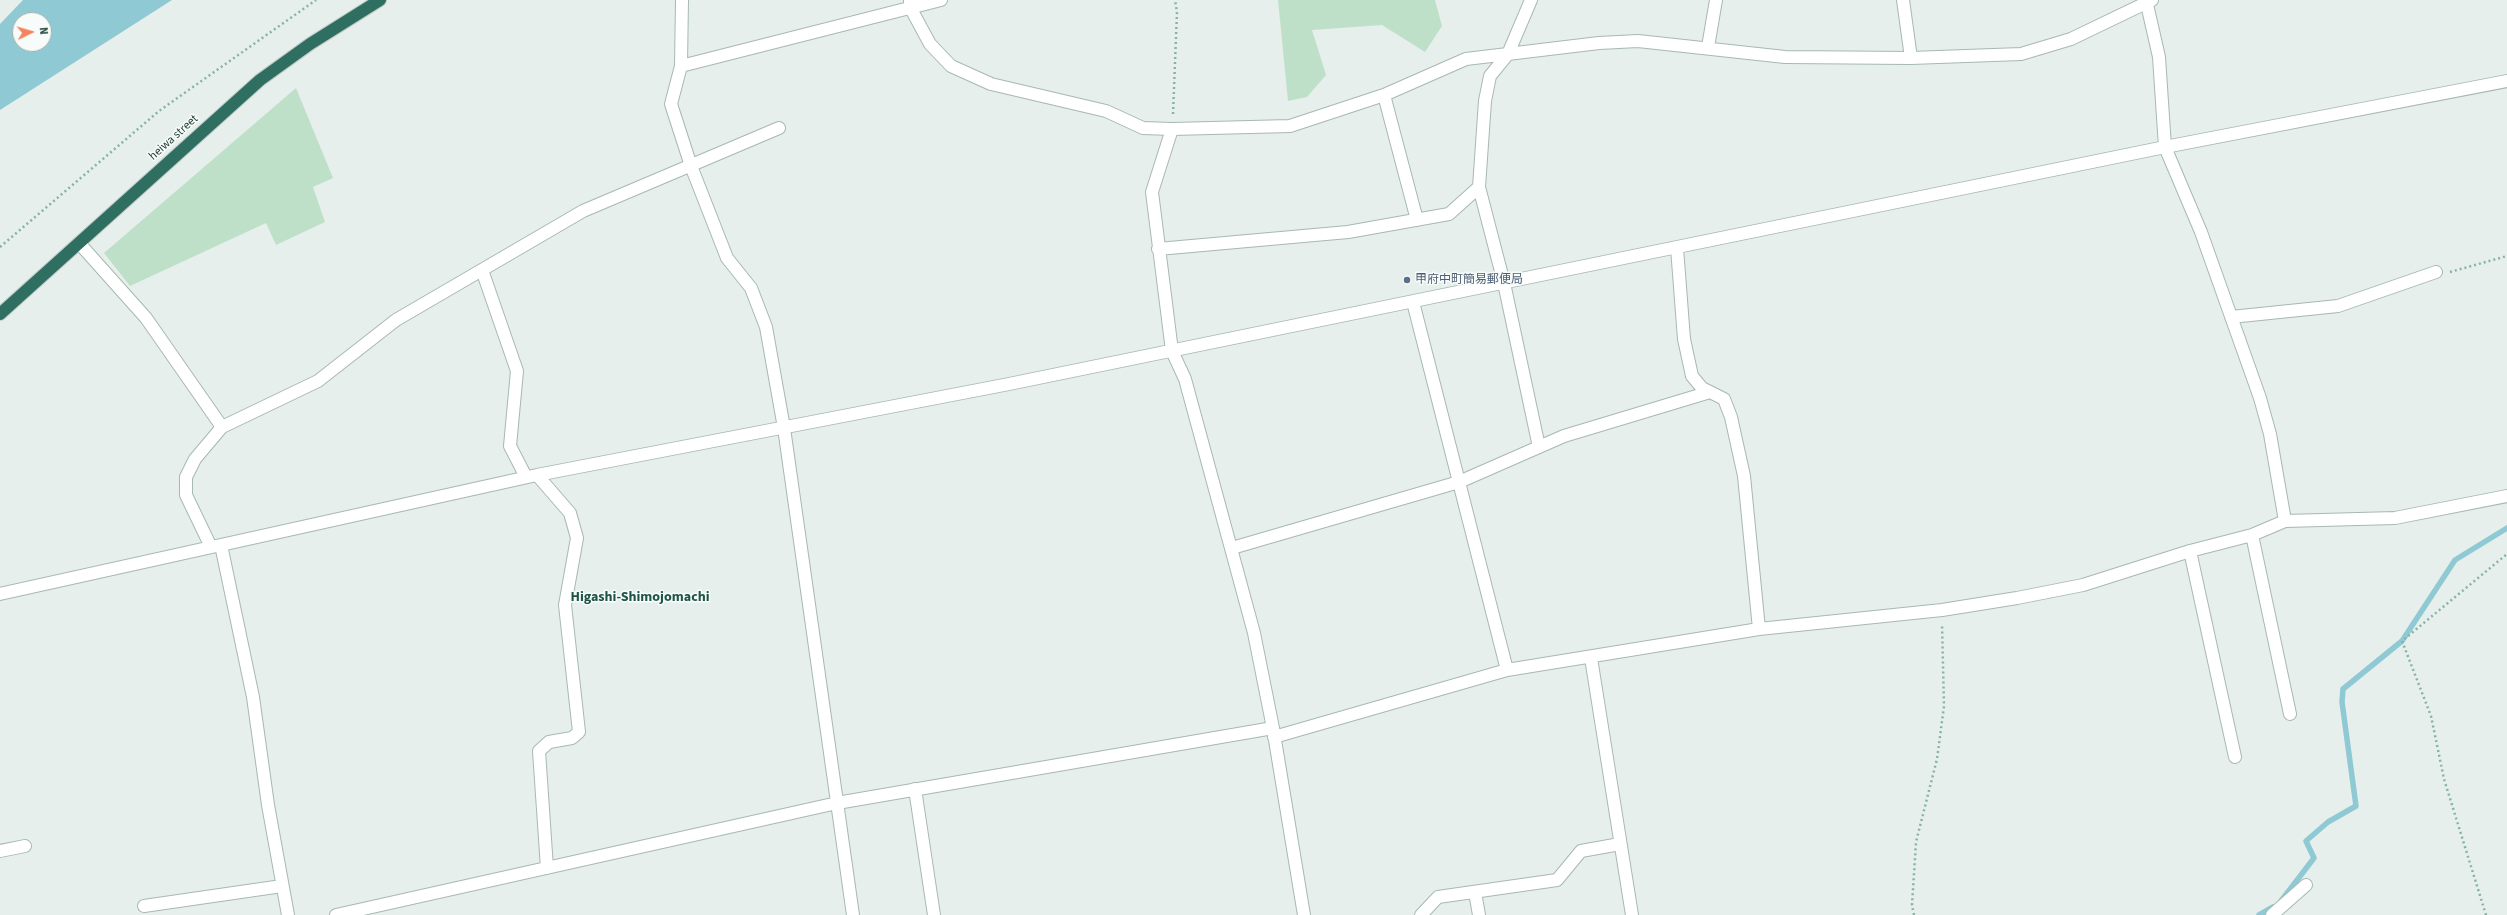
<!DOCTYPE html>
<meta charset="utf-8">
<style>
body{margin:0}
#map{position:relative;width:2507px;height:915px;overflow:hidden;background:#e6efeb;font-family:"Source Sans 3",sans-serif}
canvas{display:block}
.north{position:absolute;left:12px;top:12px;width:40px;height:40px;box-sizing:border-box;background:#f7fbf9;border:1px solid #a3b1ad;border-radius:50%;rotate:85deg;font-size:11px;font-weight:700;line-height:16px;text-align:center;color:#24423a}
.north::after{content:'';display:block;margin:auto;width:14px;height:18px;background:#f4845f;clip-path:polygon(50% 0,100% 100%,50% 72%,0 100%)}
</style>
<div id="map">
<canvas width="2507" height="915"></canvas>
<div class="north">N</div>
</div>
<script>
const g = document.querySelector('canvas').getContext('2d');
g.lineJoin = 'round';
function paint(path, color) {
  g.fillStyle = color;
  g.fill(path, 'evenodd');
}
function toPath(rows) {
  const path = new Path2D();
  for (const r of rows) {
    path.moveTo(r[0], r[1]);
    for (let i = 2; i < r.length; i += 2) path.lineTo(r[i], r[i + 1]);
  }
  return path;
}
function strokePath(path, color, width, dash) {
  g.strokeStyle = color;
  g.lineWidth = width;
  g.lineCap = dash ? 'butt' : 'round';
  g.setLineDash(dash || []);
  g.stroke(path);
}
function write(font, color, halo, rows, align = 'center') {
  g.font = font + ' "Source Sans 3","Noto Sans JP",sans-serif';
  g.lineWidth = 3;
  g.setLineDash([]);
  g.textBaseline = 'middle';
  g.strokeStyle = halo;
  g.fillStyle = color;
  for (const [text, x, y, turn = 0] of rows) {
    g.save();
    g.translate(x, y);
    g.rotate((+turn || 0) * Math.PI / 180);
    g.textAlign = isNaN(turn) ? turn : align;
    if (halo) g.strokeText(text, 0, 0);
    g.fillText(text, 0, 0);
    g.restore();
  }
}
const green = toPath([
 [1278,0,1435,0,1442,26,1425,52,1382,25,1312,30,1326,75,1307,97,1288,101],
 [296,88,333,178,313,187,325,222,276,245,266,223,130,286,104,253]
]);
const water = toPath([
 [23,0,172,0,0,110,0,24],
 [20,20,44,20,44,44,20,44]
]);
const stream = toPath([
 [2281,901,2314,858,2306,841,2328,822,2356,806,2342,702,2343,689,2402,641,2455,560,2507,528],
 [2259,915,2273,907]
]);
const path = toPath([
 [1173,114,1177,12,1175,0],
 [0,247,159,111,316,0],
 [2450,272,2507,256],
 [1914,915,1912,905,1916,842,1937,759,1944,706,1942,624],
 [2486,915,2444,779,2431,716,2402,641,2507,554]
]);
const minor = toPath([
 [682,0,681,66,671,104,691,166,727,258,751,288,766,327,784,428,853,915],
 [910,0,910,7,930,44,951,66,991,84,1106,111,1143,128,1172,129,1290,126,1384,95,1466,59,1599,43,1638,41,1785,57,1911,58,2021,54,2071,39,2152,0],
 [1531,0,1508,54,1490,76,1485,101,1479,187,1504,283,1539,447],
 [1903,0,1911,58],
 [2146,0,2159,57,2165,147,2201,232,2260,398,2270,434,2285,521],
 [1708,47,1716,0],
 [681,66,941,0],
 [1384,95,1417,220],
 [1172,129,1152,192,1172,351,1185,379,1254,633,1273,728,1304,915],
 [79,243,146,318,222,427],
 [1677,248,1684,339,1692,376,1702,388,1724,399,1731,417,1744,476,1759,629],
 [1158,249,1348,232,1449,214,1479,187],
 [482,270,517,371,510,446,526,477],
 [1413,302,1507,670],
 [2231,317,2338,306,2436,272],
 [537,475,570,513,577,538,565,605,579,732,572,738,549,742,539,751,547,868],
 [2252,535,2290,714],
 [221,545,253,697,268,805,288,915],
 [211,547,186,495,186,477,195,459,222,427,318,381,396,320,583,211,779,128],
 [1232,548,1459,482,1564,436,1710,392],
 [2190,551,2235,757],
 [0,594,537,475,1009,384,2165,147,2507,81],
 [1591,658,1632,915],
 [1274,737,1507,670,1759,629,1942,610,2017,598,2083,585,2190,551,2252,535,2285,521,2395,518,2507,496],
 [915,789,934,915],
 [0,851,25,846],
 [1475,892,1479,915],
 [144,906,282,886],
 [336,915,837,803,1273,728],
 [1421,915,1438,897,1557,880,1581,851,1620,844],
 [2272,915,2306,885]
]);
const highway = toPath([
 [0,314,260,80,310,44,380,0]
]);
const markers = [
 [1407,280,4,"#5c6f8a"]
];
const streetNames = [
 ["heiwa street",174,138,-42]
];
const serviceNames = [
 ["甲府中町簡易郵便局",1415,280]
];
const quarterNames = [
 ["Higashi-Shimojomachi",640,598]
];
paint(green, '#bfe0c8');
paint(water, '#8ec9d4');
strokePath(stream, '#8ec9d4', 5.5);
strokePath(minor, '#a8b8b2', 14);
strokePath(highway, '#c2cac8', 14);
strokePath(path, '#86b3a5', 2.5, [2, 3]);
strokePath(minor, '#fff', 12);
strokePath(highway, '#2f6f62', 12);
for (const [x, y, r, color] of markers) {
  const dot = new Path2D();
  dot.arc(x, y, r, 0, 2 * Math.PI);
  g.fillStyle = color;
  g.fill(dot);
  strokePath(dot, '#f7fbf9', 1.5);
}
write('12px', '#24423a', '#f7fbf9', streetNames);
write('12px', '#4e5e75', '#f7fbf9', serviceNames, 'left');
write('bold 14px', '#1f5548', '#f7fbf9', quarterNames);
</script>
